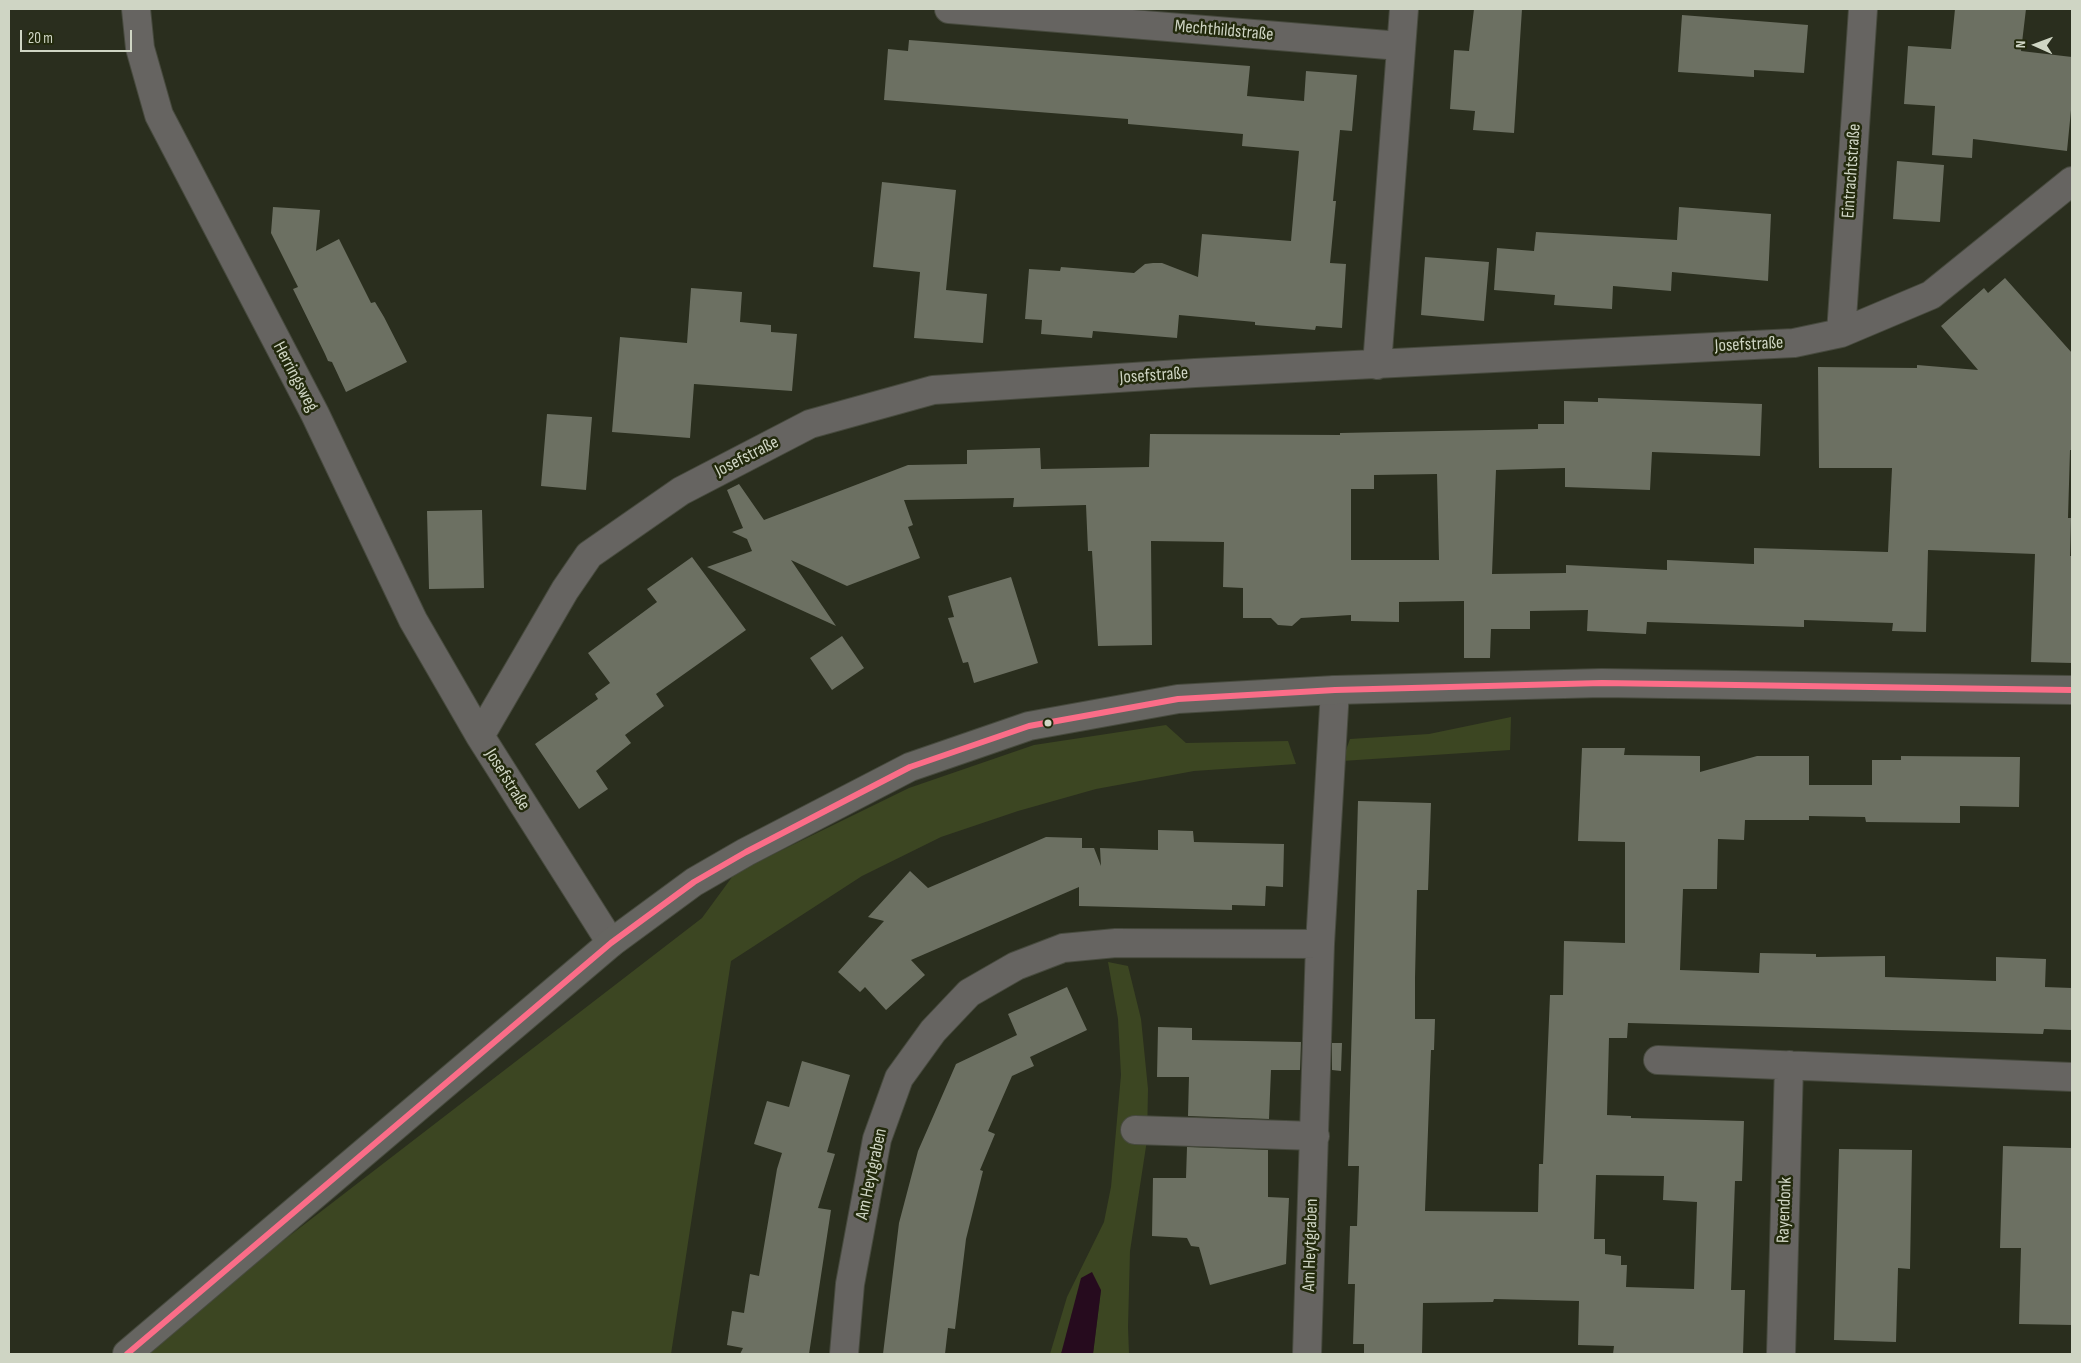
<!DOCTYPE html>
<meta charset="utf-8">
<style>
body{margin:0}
#map{position:relative;width:2081px;height:1363px;overflow:hidden;background:#2a2e1e;font-family:"Sofia Sans Condensed",sans-serif}
canvas{display:block}
.frame{position:absolute;inset:0;border:10px solid #cfd5c4;pointer-events:none}
.north{position:absolute;left:2011px;top:20px;width:50px;height:50px;-webkit-text-stroke:4px #232a0d;paint-order:stroke;rotate:272deg;font-size:14px;font-weight:700;line-height:20px;text-align:center;color:#cfd5c4}
.north::after{content:'';display:block;margin:auto;width:18px;height:22px;background:#cfd5c4;clip-path:polygon(50% 0,100% 100%,50% 72%,0 100%)}
.scale{position:absolute;left:20px;top:30px;width:112px;height:22px;box-sizing:border-box;border:2px solid #cfd5c4;border-top:0;padding-left:6px;font-size:15px;line-height:18px;white-space:nowrap;color:#cfd5c4;-webkit-text-stroke:4px #232a0d;paint-order:stroke}
</style>
<div id="map">
<canvas width="2081" height="1363"></canvas>
<div class="frame"></div>
<div class="north">N</div>
<div class="scale">20 m</div>
</div>
<script>
const g = document.querySelector('canvas').getContext('2d');
g.lineJoin = 'round';
function paint(path, color) {
  g.fillStyle = color;
  g.fill(path, 'evenodd');
}
function toPath(rows) {
  const path = new Path2D();
  for (const r of rows) {
    path.moveTo(r[0], r[1]);
    for (let i = 2; i < r.length; i += 2) path.lineTo(r[i], r[i + 1]);
  }
  return path;
}
function strokePath(path, color, width, dash) {
  g.strokeStyle = color;
  g.lineWidth = width;
  g.lineCap = dash ? 'butt' : 'round';
  g.setLineDash(dash || []);
  g.stroke(path);
}
function write(font, color, halo, rows, align = 'center') {
  g.font = font + ' "Sofia Sans Condensed",sans-serif';
  g.lineWidth = 5;
  g.setLineDash([]);
  g.textBaseline = 'middle';
  g.strokeStyle = halo;
  g.fillStyle = color;
  for (const [text, x, y, turn = 0] of rows) {
    g.save();
    g.translate(x, y);
    g.rotate((+turn || 0) * Math.PI / 180);
    g.textAlign = isNaN(turn) ? turn : align;
    if (halo) g.strokeText(text, 0, 0);
    g.fillText(text, 0, 0);
    g.restore();
  }
}
const green = toPath([
 [1511,717,1510,750,1342,761,1350,739,1429,734],
 [1166,725,1186,743,1288,741,1296,764,1194,771,1096,789,1018,811,941,837,862,876,731,961,671,1354,136,1354,702,918,735,873,909,788,1034,745],
 [1108,962,1128,966,1141,1019,1148,1089,1147,1140,1130,1251,1128,1327,1129,1354,1093,1354,1101,1290,1062,1351,1061,1354,1050,1354,1067,1297,1104,1222,1111,1187,1121,1075,1118,1019]
]);
const water = toPath([
 [1092,1272,1101,1290,1093,1354,1061,1354,1081,1278]
]);
const building = toPath([
 [1474,9,1522,9,1514,133,1473,130,1475,111,1450,109,1454,50,1469,51],
 [1955,9,2026,9,2021,51,2072,57,2072,100,2067,151,1973,139,1972,158,1932,155,1935,106,1904,104,1908,46,1951,49],
 [1682,15,1808,25,1804,73,1754,70,1754,77,1678,72],
 [909,40,1250,66,1247,96,1304,101,1306,71,1357,75,1352,131,1340,130,1333,201,1336,201,1330,263,1346,264,1342,328,1316,326,1315,330,1255,325,1255,322,1179,315,1177,338,1093,331,1092,338,1041,334,1042,320,1025,319,1029,269,1060,271,1061,267,1134,273,1145,264,1153,263,1162,263,1198,277,1202,234,1291,241,1299,151,1242,146,1243,134,1128,124,1128,119,884,100,888,49,908,51],
 [1897,161,1944,165,1940,222,1893,219],
 [882,182,956,190,946,290,987,294,983,343,914,338,920,272,873,267],
 [273,207,320,210,316,251,339,239,371,303,375,302,384,317,407,362,346,392,332,362,328,361,325,354,293,289,298,287,271,233],
 [1679,207,1771,214,1768,281,1672,272,1671,291,1613,286,1612,309,1554,305,1555,295,1494,290,1497,248,1534,251,1536,232,1677,240],
 [1425,257,1489,262,1484,321,1421,315],
 [2005,278,2072,353,2072,450,2070,450,2068,518,2071,518,2070,556,2072,556,2072,663,2031,662,2035,554,1928,550,1926,632,1892,631,1893,623,1804,620,1804,627,1647,622,1646,634,1587,631,1588,610,1530,611,1530,629,1491,629,1490,658,1464,658,1464,601,1399,602,1399,622,1351,621,1351,615,1301,618,1292,626,1278,625,1271,618,1243,618,1243,588,1223,587,1224,542,1151,541,1152,645,1098,646,1092,551,1088,551,1086,505,1013,507,1014,498,904,500,913,525,908,527,920,558,847,586,791,560,836,626,707,567,752,551,747,539,732,532,743,528,727,490,739,484,764,520,908,465,967,464,967,450,1040,448,1041,469,1149,467,1150,434,1340,435,1340,433,1538,429,1538,424,1564,424,1564,401,1598,402,1598,398,1762,404,1760,456,1652,452,1650,490,1565,487,1565,468,1496,470,1492,574,1566,573,1566,565,1667,570,1667,560,1754,564,1754,548,1888,552,1892,468,1819,468,1818,367,1917,368,1917,365,1978,370,1941,326,1984,288,1988,293],
 [1437,474,1439,560,1351,560,1351,489,1374,489,1374,475],
 [691,288,742,292,740,322,771,325,771,332,797,334,792,391,694,384,690,438,612,432,620,337,687,343],
 [547,414,592,417,586,490,541,486],
 [482,510,484,588,429,589,427,511],
 [692,557,746,630,656,694,664,706,625,735,631,743,596,771,608,789,579,809,535,744,598,699,595,694,610,683,588,653,657,602,647,589],
 [1011,577,1038,663,974,683,968,662,963,663,948,618,954,617,948,596],
 [842,636,864,668,832,690,810,658],
 [1582,748,1625,748,1624,755,1700,756,1700,772,1757,756,1809,756,1809,785,1872,785,1872,760,1901,760,1901,756,2020,757,2019,807,1960,806,1960,823,1866,822,1865,817,1809,816,1809,820,1745,820,1744,840,1718,839,1717,889,1683,889,1680,970,1759,973,1760,953,1816,954,1816,957,1885,956,1885,977,1996,981,1996,957,2046,959,2045,987,2072,988,2072,1030,2044,1029,2043,1034,1628,1023,1627,1038,1609,1038,1607,1115,1631,1116,1631,1118,1744,1121,1742,1181,1735,1181,1731,1290,1745,1290,1743,1354,1613,1354,1614,1346,1578,1345,1579,1301,1494,1299,1493,1302,1423,1303,1422,1354,1364,1354,1364,1344,1353,1344,1355,1284,1348,1284,1350,1226,1357,1226,1359,1166,1348,1166,1358,801,1431,803,1428,890,1417,890,1415,978,1415,1019,1435,1019,1434,1050,1431,1050,1425,1211,1538,1212,1539,1164,1543,1164,1550,995,1563,995,1564,941,1625,943,1625,842,1578,841],
 [1596,1175,1664,1176,1663,1200,1697,1202,1694,1289,1626,1287,1627,1265,1621,1265,1621,1256,1605,1254,1605,1239,1594,1239],
 [1158,830,1193,831,1194,842,1284,844,1283,887,1266,886,1265,906,1232,905,1232,910,1079,906,1079,887,911,960,925,975,886,1010,865,987,860,992,838,972,884,921,868,917,910,871,928,888,1046,837,1082,838,1082,848,1094,848,1101,866,1100,848,1158,850],
 [1067,987,1087,1030,1030,1057,1034,1066,1012,1076,988,1131,995,1134,980,1170,983,1171,966,1239,955,1329,948,1328,945,1354,883,1354,899,1223,918,1151,956,1064,1017,1035,1008,1014],
 [1158,1027,1192,1028,1192,1040,1301,1042,1300,1070,1271,1070,1269,1119,1188,1116,1189,1077,1157,1077],
 [1332,1043,1342,1043,1341,1071,1332,1070],
 [802,1061,850,1075,827,1152,835,1154,818,1208,831,1210,809,1354,740,1354,743,1348,727,1345,732,1311,744,1313,750,1274,759,1276,777,1169,782,1153,754,1144,767,1101,789,1107],
 [2003,1146,2072,1148,2072,1325,2019,1324,2021,1248,2000,1248],
 [1187,1147,1268,1150,1268,1197,1289,1198,1286,1264,1210,1285,1199,1247,1191,1246,1187,1238,1152,1236,1153,1178,1186,1178],
 [1839,1149,1912,1150,1910,1269,1898,1268,1896,1342,1834,1340]
]);
const street = toPath([
 [136,9,140,48,159,115,315,414,413,620,480,736,611,943],
 [949,9,1400,46],
 [1841,333,1863,9],
 [1377,365,1404,9],
 [480,736,565,590,589,555,681,491,810,424,933,390,1195,373,1794,343,1841,333,1931,295,2072,181],
 [1658,1060,2072,1077],
 [1135,1130,1315,1136],
 [844,1354,850,1284,877,1139,899,1078,933,1031,969,993,1016,966,1063,948,1116,943,1320,944,1335,690],
 [1307,1354,1320,944],
 [1781,1354,1789,1065]
]);
const secondary = toPath([
 [127,1354,611,943,694,882,746,852,910,767,1029,726,1178,699,1335,690,1602,683,2072,690]
]);
const bus1 = toPath([
 [127,1354,611,943,694,882,746,852,910,767,1029,726,1178,699,1335,690,1602,683,2072,690]
]);
const markers = [
 [1048,723,4.5,"#cfd5c4"]
];
const streetNames = [
 ["Mechthildstraße",1224,31,5],
 ["Eintrachtstraße",1852,171,-86],
 ["Josefstraße",1749,345,-3],
 ["Josefstraße",1154,376,-4],
 ["Herringsweg",295,377,62],
 ["Josefstraße",747,457,-27],
 ["Josefstraße",507,780,58],
 ["Am Heytgraben",872,1174,-78],
 ["Rayendonk",1785,1210,-88],
 ["Am Heytgraben",1311,1245,-88]
];
paint(green, '#3c4622');
paint(water, '#260b1e');
paint(building, '#6c7062');
strokePath(street, '#474a3e', 30);
strokePath(secondary, '#474a3e', 30);
strokePath(street, '#666461', 28);
strokePath(secondary, '#666561', 28);
strokePath(bus1, '#fb6d88', 6);
for (const [x, y, r, color] of markers) {
  const dot = new Path2D();
  dot.arc(x, y, r, 0, 2 * Math.PI);
  g.fillStyle = color;
  g.fill(dot);
  strokePath(dot, '#232a0d', 2);
}
write('18px', '#cfd5c4', '#232a0d', streetNames);
</script>
